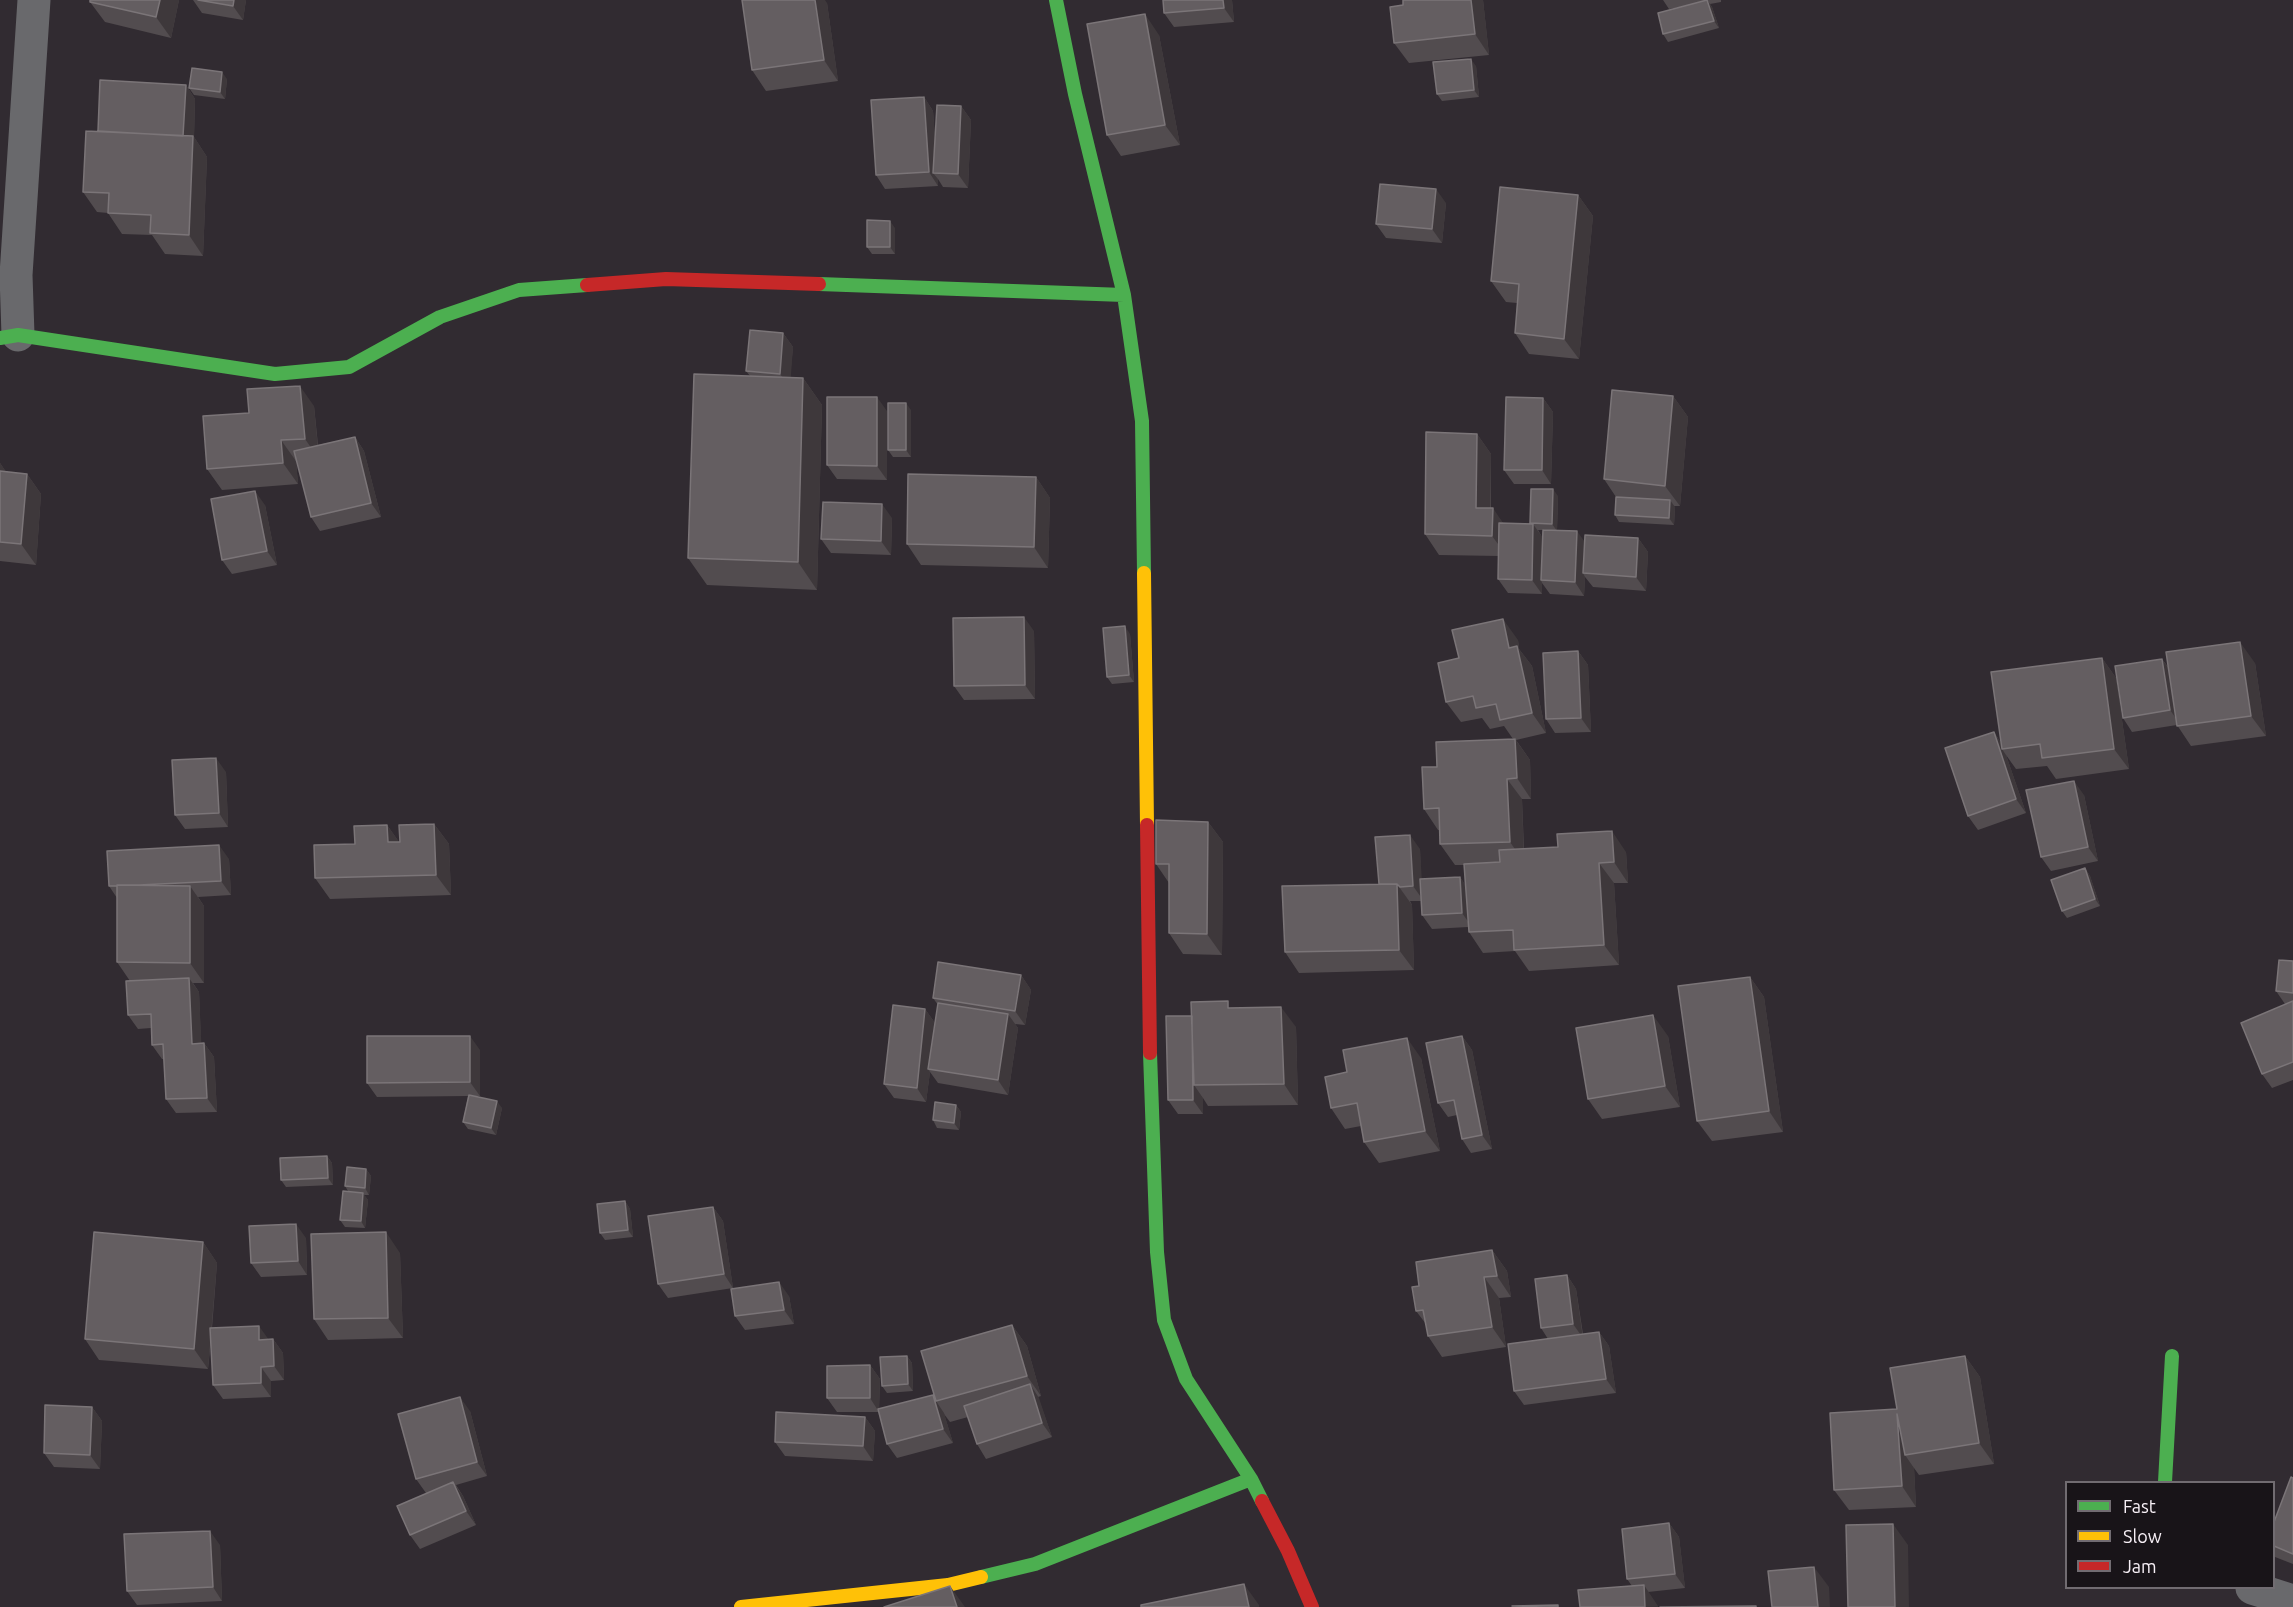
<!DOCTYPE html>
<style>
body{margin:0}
#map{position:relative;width:2293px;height:1607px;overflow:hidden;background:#312b31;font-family:Ubuntu,sans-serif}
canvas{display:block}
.legend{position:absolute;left:2065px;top:1481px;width:210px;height:108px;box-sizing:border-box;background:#181418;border:2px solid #716c71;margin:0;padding:8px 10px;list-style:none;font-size:18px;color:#f7f0f6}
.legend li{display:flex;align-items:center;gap:12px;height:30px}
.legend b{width:30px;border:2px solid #716c71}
</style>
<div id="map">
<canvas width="2293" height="1607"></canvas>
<ul class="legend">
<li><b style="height:8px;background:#4caf50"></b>Fast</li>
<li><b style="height:8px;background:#ffc107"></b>Slow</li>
<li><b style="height:8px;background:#c62828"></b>Jam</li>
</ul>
</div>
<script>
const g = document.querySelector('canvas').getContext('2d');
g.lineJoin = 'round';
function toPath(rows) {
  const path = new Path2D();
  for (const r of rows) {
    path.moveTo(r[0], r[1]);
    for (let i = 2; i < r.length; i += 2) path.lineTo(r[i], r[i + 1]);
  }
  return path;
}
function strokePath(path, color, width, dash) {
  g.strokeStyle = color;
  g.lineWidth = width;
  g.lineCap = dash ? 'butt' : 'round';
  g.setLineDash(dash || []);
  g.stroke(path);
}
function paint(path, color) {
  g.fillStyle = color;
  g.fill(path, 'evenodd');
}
const street = toPath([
 [18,335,16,275,34,0],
 [2252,1588,2293,1601]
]);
const fast = toPath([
 [1056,0,1075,94,1124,295,1142,421,1144,573],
 [819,284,1124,295],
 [0,338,18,335,275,374,349,367,440,317,519,290,587,285],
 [1150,1053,1157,1252,1164,1320,1186,1379,1251,1479,1262,1501],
 [2165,1482,2172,1356],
 [981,1577,1035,1564,1251,1479]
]);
const slow = toPath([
 [1144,573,1147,825],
 [741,1607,948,1585,981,1577]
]);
const jam = toPath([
 [587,285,666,279,819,284],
 [1147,825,1150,1053],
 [1262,1501,1288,1551,1312,1607]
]);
const wall = toPath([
 [179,0,171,38,105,22,90,2],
 [193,0,246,0,243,20,202,13],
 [1232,0,1234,22,1174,27,1164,13],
 [1403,0,1483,0,1489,55,1409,63,1394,43,1403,5],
 [1663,0,1721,0,1721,2,1710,4,1712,7,1719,28,1668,42,1663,34,1680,7,1669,9],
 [827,3,838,81,766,91,752,70],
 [1159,35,1180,145,1121,156,1107,135],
 [1476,66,1479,97,1442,101,1437,94],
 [227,79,225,99,194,95,189,88],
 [186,85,195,99,194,137,207,157,203,256,165,254,152,235,122,234,108,213,97,212,83,192,98,131],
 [924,97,933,111,935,138,961,106,971,120,968,188,943,187,938,179,938,186,885,189,876,175],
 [1578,195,1593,216,1579,359,1529,354,1515,333,1517,303,1506,302,1491,281],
 [1446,203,1442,243,1386,238,1376,224],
 [895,228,895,254,872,254,867,247],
 [783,333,793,347,790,377,803,378,822,405,817,590,707,585,688,558,750,376,746,371],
 [1673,396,1688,417,1680,506,1673,506,1675,507,1674,525,1619,522,1615,515,1616,497,1604,479],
 [1543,398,1553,412,1551,484,1514,484,1504,470],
 [314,406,318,445,355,437,364,451,381,517,320,531,311,517,297,461,296,461,298,484,222,490,207,469,249,413],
 [911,410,911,457,893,457,888,450],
 [887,411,887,480,837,479,827,465],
 [1477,434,1491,454,1491,508,1503,523,1531,524,1530,523,1558,496,1557,530,1584,541,1638,538,1648,552,1646,591,1593,587,1585,577,1584,596,1550,594,1542,583,1542,594,1508,593,1498,579,1499,556,1439,555,1425,534],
 [1538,530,1543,530,1542,537],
 [0,463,6,472,27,474,41,494,36,565,0,561],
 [1036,477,1050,498,1048,568,921,565,907,544],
 [265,505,277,565,232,574,222,560],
 [892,518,891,555,831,553,821,539],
 [1034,631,1035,699,964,700,954,686],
 [1130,634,1134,682,1112,684,1107,677],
 [1518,640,1519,649,1532,666,1546,733,1516,740,1530,760,1531,799,1522,799,1524,849,1626,852,1628,883,1614,883,1619,965,1529,971,1515,951,1483,953,1469,932,1468,927,1432,929,1422,915,1421,901,1410,901,1412,905,1414,970,1299,973,1285,952,1379,884,1420,849,1421,879,1460,877,1465,885,1464,865,1455,865,1440,844,1440,830,1438,830,1424,809,1437,767,1513,739,1504,726,1490,729,1482,718,1461,722,1446,702,1459,658],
 [1578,651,1588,665,1591,732,1555,733,1546,719],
 [2102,658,2116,678,2129,769,2056,779,2047,766,2016,769,2006,755,2026,813,1978,830,1968,816,1994,732,2001,743],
 [2162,659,2169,668,2255,663,2266,736,2191,746,2177,725,2132,732,2123,718],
 [226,772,228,827,185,829,175,815],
 [2084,795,2098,861,2051,871,2041,857],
 [1208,822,1223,842,1222,955,1183,954,1169,933,1169,883,1156,864],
 [434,824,449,844,451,895,330,899,315,878,355,844,387,825,399,842],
 [229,859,231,895,198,897,204,906,204,983,193,983,199,992,201,1043,204,1043,214,1057,217,1112,176,1113,166,1099,164,1059,162,1059,152,1045,151,1028,138,1029,128,1015,130,981,117,962,117,898,109,886],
 [2085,868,2090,876,2100,906,2067,918,2062,911],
 [2293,961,2293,1080,2272,1088,2262,1074,2285,1004,2276,991],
 [1021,975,1031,990,1025,1025,1015,1024,1018,1028,1008,1095,938,1083,930,1072,926,1102,894,1098,884,1084,925,1009,935,1023,938,1005,933,998],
 [1750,977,1764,997,1783,1132,1712,1141,1697,1121],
 [1232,1008,1296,1027,1298,1105,1208,1106,1203,1098,1203,1114,1178,1114,1168,1100],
 [1462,1036,1472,1050,1492,1149,1471,1153,1462,1139,1457,1115,1448,1117,1438,1103],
 [1668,1036,1680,1107,1602,1119,1588,1099],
 [480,1050,480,1096,475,1096,502,1108,496,1135,468,1129,463,1122,468,1096,377,1097,367,1083],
 [1421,1058,1440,1151,1379,1163,1364,1142,1361,1126,1345,1129,1331,1108],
 [956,1105,961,1112,959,1130,937,1128,933,1120],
 [327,1156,332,1163,333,1185,286,1187,281,1180],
 [366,1169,371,1176,369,1195,364,1195,368,1200,365,1228,345,1227,340,1220,348,1191,345,1186],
 [625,1201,630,1209,633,1237,605,1240,600,1233],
 [713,1207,723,1221,733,1288,668,1298,658,1284],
 [306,1238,307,1275,261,1277,251,1263],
 [203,1242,217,1263,212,1328,268,1339,273,1339,283,1353,284,1380,271,1381,271,1397,223,1399,213,1385,211,1340,208,1369,99,1360,85,1339],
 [1492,1250,1507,1271,1511,1297,1499,1298,1506,1347,1442,1357,1428,1336,1426,1324,1416,1311,1419,1286],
 [400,1253,403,1338,328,1340,314,1319],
 [1567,1275,1576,1289,1583,1334,1599,1332,1609,1346,1616,1393,1524,1405,1514,1391,1548,1339,1541,1328],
 [789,1296,794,1324,745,1330,735,1316],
 [1012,1325,1027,1346,1041,1396,1038,1397,1052,1437,986,1459,977,1444,968,1417,950,1422,944,1414,953,1443,897,1458,887,1444,879,1412,837,1412,827,1398,870,1365,880,1379,879,1409,934,1397],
 [907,1356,912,1363,913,1391,887,1393,882,1386],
 [1965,1356,1980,1377,1994,1464,1919,1475,1914,1468,1916,1507,1849,1510,1834,1490,1897,1409],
 [92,1407,102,1421,100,1469,54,1467,44,1453],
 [470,1411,487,1476,456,1485,463,1496,476,1525,420,1549,410,1535,426,1493,416,1479],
 [865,1417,875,1431,873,1461,785,1456,775,1442],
 [2293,1478,2293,1564,2275,1557,2274,1555,2274,1522],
 [1669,1523,1679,1537,1685,1588,1648,1592,1658,1607,1580,1607,1632,1586,1627,1579],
 [220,1545,222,1601,137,1605,127,1591]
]);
const shadedWall = toPath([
 [160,0,179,0,171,38,156,17],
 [234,0,246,0,243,20,233,6],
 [815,0,825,0,827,3,838,81,824,60],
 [1223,0,1232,0,1234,22,1224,8],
 [1471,0,1483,0,1489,55,1475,34],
 [1707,0,1712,7,1719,28,1714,21],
 [1145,14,1159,35,1180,145,1165,125],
 [1471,59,1476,66,1479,97,1474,90],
 [222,72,227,79,225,99,220,92],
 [186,85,195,99,194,137,207,157,203,256,189,235,183,139],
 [924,97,933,111,938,173,933,173,938,179,938,186,929,172],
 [961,106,971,120,968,188,958,174],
 [1436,189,1446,203,1442,243,1432,229],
 [1578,195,1593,216,1579,359,1564,339],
 [890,221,895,228,895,254,890,247],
 [783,333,793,347,790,388,780,374],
 [803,378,822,405,817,590,798,562],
 [300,386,314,406,319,459,305,439],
 [1673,396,1688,417,1680,506,1665,486],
 [877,397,887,411,887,480,877,466],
 [1543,398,1553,412,1551,484,1542,470],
 [906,403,911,410,911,457,906,450],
 [1477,434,1491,454,1490,528,1476,508],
 [355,437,364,451,381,517,371,503],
 [281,440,296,461,298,484,283,463],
 [0,463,14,484,0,472],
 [27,474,41,494,36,565,21,544],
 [1036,477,1050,498,1048,568,1034,547],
 [1553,489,1558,496,1557,531,1552,524],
 [255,491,265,505,277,565,267,551],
 [1670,500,1675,507,1674,525,1669,518],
 [882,504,892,518,891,555,881,541],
 [1493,508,1507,529,1507,556,1492,536],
 [1533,524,1543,538,1541,580,1542,583,1542,594,1532,580],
 [1577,531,1587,545,1583,573,1585,577,1584,596,1575,582],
 [1638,538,1648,552,1646,591,1636,577],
 [1024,617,1034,631,1035,699,1025,685],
 [1503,619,1518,640,1519,649,1532,666,1546,733,1532,713,1509,648],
 [1125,626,1130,634,1134,682,1129,675],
 [2240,642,2255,663,2266,736,2251,716],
 [1578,651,1588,665,1591,732,1581,718],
 [2102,658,2116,678,2129,769,2114,749],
 [2162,659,2172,673,2180,724,2170,710],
 [1994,732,2003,746,2002,749,2006,755,2026,813,2016,799],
 [1515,739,1530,760,1531,799,1517,778],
 [216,758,226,772,228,827,219,813],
 [1507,779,1522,799,1524,862,1510,842],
 [2074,781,2084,795,2098,861,2088,847],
 [1208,822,1223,842,1222,955,1207,934],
 [434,824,449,844,451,895,436,875],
 [387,825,402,846,388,842],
 [1612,831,1626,852,1628,883,1614,862],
 [1410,835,1420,849,1423,900,1413,886],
 [219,845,229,859,231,895,221,881],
 [1599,863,1614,883,1619,965,1604,945],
 [2085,868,2090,876,2100,906,2095,899],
 [1460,877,1470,891,1472,927,1462,913],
 [1397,884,1412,905,1414,970,1399,950],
 [190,886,204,906,204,983,190,963],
 [1021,975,1031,990,1025,1025,1015,1011],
 [1750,977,1764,997,1783,1132,1769,1111],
 [189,978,199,992,202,1058,192,1044],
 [1281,1007,1296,1027,1298,1105,1284,1084],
 [925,1009,935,1023,928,1069,930,1072,926,1102,917,1088],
 [1008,1014,1018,1028,1008,1095,998,1080],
 [1653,1015,1668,1036,1680,1107,1665,1086],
 [1192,1016,1194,1085,1203,1098,1203,1114,1193,1100],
 [470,1036,480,1050,480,1096,470,1082],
 [1462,1036,1472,1050,1492,1149,1482,1135],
 [1407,1038,1421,1058,1440,1151,1425,1131],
 [204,1043,214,1057,217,1112,207,1098],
 [497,1101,502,1108,496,1135,491,1128],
 [956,1105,961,1112,959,1130,954,1123],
 [327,1156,332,1163,333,1185,328,1178],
 [366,1169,371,1176,369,1195,365,1188],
 [363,1193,368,1200,365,1228,361,1221],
 [625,1201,630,1209,633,1237,628,1230],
 [713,1207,723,1221,733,1288,724,1274],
 [296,1224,306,1238,307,1275,298,1261],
 [386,1232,400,1253,403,1338,388,1318],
 [203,1242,217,1263,208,1369,194,1349],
 [1492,1250,1507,1271,1511,1297,1497,1276],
 [1567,1275,1576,1289,1583,1338,1573,1324],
 [1484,1277,1499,1298,1506,1347,1492,1327],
 [779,1282,789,1296,794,1324,784,1310],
 [1012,1325,1027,1346,1041,1396,1027,1376],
 [259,1326,269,1340,259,1340],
 [1599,1332,1609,1346,1616,1393,1606,1379],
 [273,1339,283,1353,284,1380,274,1366],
 [907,1356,912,1363,913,1391,908,1384],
 [1965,1356,1980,1377,1994,1464,1979,1443],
 [870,1365,880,1379,879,1412,870,1398],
 [261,1367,271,1381,271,1397,261,1383],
 [1030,1384,1039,1398,1052,1437,1042,1423],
 [933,1395,936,1401,944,1413,953,1443,943,1429],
 [460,1397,470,1411,487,1476,477,1462],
 [92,1407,102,1421,100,1469,90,1455],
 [1897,1414,1905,1455,1914,1468,1916,1507,1902,1486],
 [865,1417,875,1431,873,1461,863,1446],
 [453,1482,463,1496,476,1525,466,1511],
 [1669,1523,1679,1537,1685,1588,1675,1574],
 [1893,1524,1908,1545,1909,1607,1895,1607],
 [210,1531,220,1545,222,1601,213,1587],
 [1814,1567,1829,1587,1830,1607,1818,1607],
 [1244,1584,1259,1605,1259,1607,1249,1607],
 [1644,1585,1658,1606,1658,1607,1645,1607],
 [950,1586,965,1607,957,1607]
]);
const building = toPath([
 [90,0,160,0,156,17,90,2,90,0],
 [198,0,234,0,233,6,198,0],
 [742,0,815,0,824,60,752,70,742,0],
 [1163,0,1223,0,1224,8,1164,13,1163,0],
 [1403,0,1471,0,1475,34,1394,43,1390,7,1403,5,1403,0],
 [1707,0,1714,21,1663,34,1658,13,1707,0],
 [1145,14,1165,125,1107,135,1087,24,1145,14],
 [1471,59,1474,90,1437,94,1433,62,1471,59],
 [192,68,222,72,220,92,189,88,192,68],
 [100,80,186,85,183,136,98,131,100,80],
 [924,97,929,172,876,175,871,100,924,97],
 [937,105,961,106,958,174,933,173,937,105],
 [86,131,193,136,189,235,150,233,151,215,108,213,109,193,83,192,86,131],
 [1380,184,1436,189,1432,229,1376,224,1380,184],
 [1500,187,1578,195,1564,339,1515,333,1519,284,1491,281,1500,187],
 [867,220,890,221,890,247,867,247,867,220],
 [750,330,783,333,780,374,746,371,750,330],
 [694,374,803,378,798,562,688,558,694,374],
 [300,386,305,439,281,440,283,463,207,469,203,416,249,413,247,389,300,386],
 [1612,390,1673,396,1665,486,1604,479,1612,390],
 [827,397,877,397,877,466,827,465,827,397],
 [1506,397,1543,398,1542,470,1504,470,1506,397],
 [888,403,906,403,906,450,888,450,888,403],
 [1426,432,1477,434,1476,508,1493,508,1492,536,1425,534,1426,432],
 [355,437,371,503,311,517,294,451,355,437],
 [0,471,27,474,21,544,0,542,0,471],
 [908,474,1036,477,1034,547,907,544,908,474],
 [1531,489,1553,489,1552,524,1530,523,1531,489],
 [255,491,267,551,222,560,211,499,255,491],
 [1616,497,1670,500,1669,518,1615,515,1616,497],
 [823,502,882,504,881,541,821,539,823,502],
 [1499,523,1533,524,1532,580,1498,579,1499,523],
 [1543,530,1577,531,1575,582,1541,580,1543,530],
 [1585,535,1638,538,1636,577,1583,573,1585,535],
 [1024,617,1025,685,954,686,953,618,1024,617],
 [1503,619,1509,648,1517,646,1532,713,1500,720,1496,704,1476,708,1473,696,1446,702,1438,663,1459,658,1452,630,1503,619],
 [1125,626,1129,675,1107,677,1103,628,1125,626],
 [2240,642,2251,716,2177,726,2166,652,2240,642],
 [1578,651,1581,718,1546,719,1543,653,1578,651],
 [2102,658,2114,749,2042,758,2040,744,2002,749,1991,672,2102,658],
 [2162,659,2170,710,2123,718,2115,666,2162,659],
 [1994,732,2016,799,1968,816,1945,748,1994,732],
 [1515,739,1517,778,1507,779,1510,842,1440,844,1439,808,1424,809,1422,767,1437,767,1436,742,1515,739],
 [216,758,219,813,175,815,172,760,216,758],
 [2074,781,2088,847,2041,857,2026,790,2074,781],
 [1156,820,1208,822,1207,934,1169,933,1169,864,1156,864,1156,820],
 [434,824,436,875,315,878,314,845,355,844,354,826,387,825,388,842,400,842,399,825,434,824],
 [1612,831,1614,862,1599,863,1604,945,1514,950,1513,930,1469,932,1464,864,1500,862,1499,850,1558,847,1557,834,1612,831],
 [1410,835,1413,886,1400,887,1397,884,1379,884,1375,837,1410,835],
 [219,845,221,881,139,885,117,885,117,886,109,886,107,851,219,845],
 [2085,868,2095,899,2062,911,2051,880,2085,868],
 [1460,877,1462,913,1422,915,1420,879,1460,877],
 [1397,884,1399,950,1285,952,1282,886,1397,884],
 [117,885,190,886,190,963,117,962,117,885],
 [2279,960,2293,961,2293,993,2276,991,2279,960],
 [938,962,1021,975,1015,1011,933,998,938,962],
 [1750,977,1769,1111,1697,1121,1678,986,1750,977],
 [189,978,192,1044,204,1043,207,1098,166,1099,163,1044,152,1045,151,1014,128,1015,126,981,189,978],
 [1228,1001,1228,1008,1281,1007,1284,1084,1194,1085,1191,1002,1228,1001],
 [2293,1001,2293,1062,2262,1074,2241,1023,2293,1001],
 [938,1003,1008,1014,998,1080,928,1069,938,1003],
 [893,1005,925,1009,917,1088,884,1084,893,1005],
 [1653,1015,1665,1086,1588,1099,1576,1028,1653,1015],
 [1166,1016,1192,1016,1193,1100,1168,1100,1166,1016],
 [367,1036,470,1036,470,1082,367,1083,367,1036],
 [1462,1036,1482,1135,1462,1139,1454,1100,1438,1103,1426,1043,1462,1036],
 [1407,1038,1425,1131,1364,1142,1357,1103,1331,1108,1325,1077,1347,1072,1343,1050,1407,1038],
 [469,1095,497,1101,491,1128,463,1122,469,1095],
 [935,1102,956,1105,954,1123,933,1120,935,1102],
 [327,1156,328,1178,281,1180,280,1158,327,1156],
 [347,1167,366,1169,365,1188,345,1186,347,1167],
 [343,1191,363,1193,361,1221,340,1220,343,1191],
 [625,1201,628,1230,600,1233,597,1204,625,1201],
 [713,1207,724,1274,658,1284,648,1216,713,1207],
 [296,1224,298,1261,251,1263,249,1226,296,1224],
 [94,1232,203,1242,194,1349,85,1339,94,1232],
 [386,1232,388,1318,314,1319,311,1234,386,1232],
 [1492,1250,1497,1276,1484,1277,1492,1327,1428,1336,1423,1310,1416,1311,1412,1287,1419,1286,1416,1262,1492,1250],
 [1567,1275,1573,1324,1541,1328,1535,1279,1567,1275],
 [779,1282,784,1310,735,1316,731,1289,779,1282],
 [1012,1325,1027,1376,936,1401,921,1351,1012,1325],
 [259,1326,259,1340,273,1339,274,1366,261,1367,261,1383,213,1385,210,1328,259,1326],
 [1599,1332,1606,1379,1514,1391,1508,1344,1599,1332],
 [907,1356,908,1384,882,1386,880,1357,907,1356],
 [1965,1356,1979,1443,1905,1455,1897,1414,1902,1486,1834,1490,1830,1413,1897,1409,1890,1368,1965,1356],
 [870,1365,870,1398,827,1398,827,1366,870,1365],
 [1030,1384,1042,1423,977,1444,964,1406,1030,1384],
 [933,1395,943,1429,887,1444,878,1409,933,1395],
 [460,1397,477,1462,416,1479,398,1414,460,1397],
 [45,1405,92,1407,90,1455,44,1453,45,1405],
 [776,1412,865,1417,863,1446,775,1442,776,1412],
 [2291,1477,2293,1478,2293,1554,2274,1546,2274,1522,2291,1477],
 [453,1482,466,1511,410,1535,397,1506,453,1482],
 [1669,1523,1675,1574,1627,1579,1622,1529,1669,1523],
 [1893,1524,1895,1607,1848,1607,1846,1525,1893,1524],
 [210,1531,213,1587,127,1591,124,1534,210,1531],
 [1814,1567,1818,1607,1772,1607,1768,1571,1814,1567],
 [1244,1584,1249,1607,1141,1607,1141,1605,1244,1584],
 [1644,1585,1645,1607,1580,1607,1578,1590,1644,1585],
 [950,1586,957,1607,884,1607,950,1586],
 [1558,1605,1558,1607,1512,1606,1558,1605],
 [1756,1606,1756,1607,1660,1607,1756,1606]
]);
strokePath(street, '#69696c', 33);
strokePath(fast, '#4caf50', 14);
strokePath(slow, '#ffc107', 14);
strokePath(jam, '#c62828', 14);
paint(wall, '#524c4f');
paint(shadedWall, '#3e383b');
paint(building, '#645e61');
strokePath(building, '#7b7578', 1.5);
</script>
